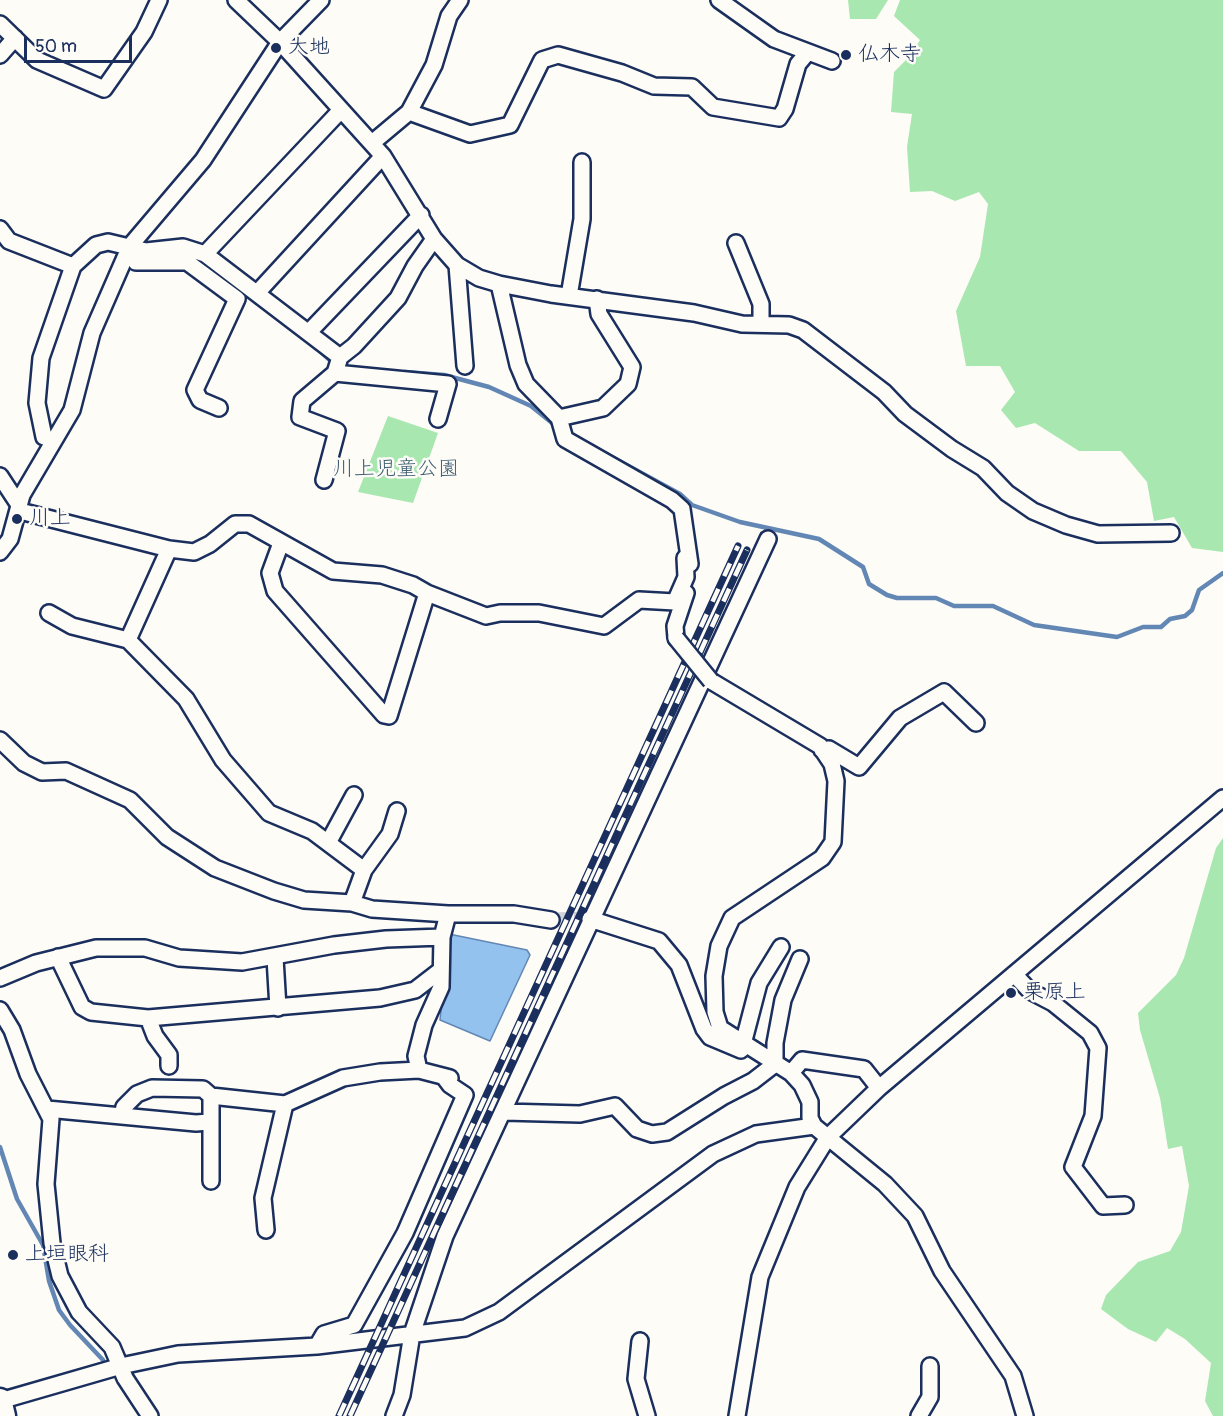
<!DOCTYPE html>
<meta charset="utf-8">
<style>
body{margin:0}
#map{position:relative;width:1223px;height:1416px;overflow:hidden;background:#fdfcf7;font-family:Pangolin,sans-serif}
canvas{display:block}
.scale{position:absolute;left:24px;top:36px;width:108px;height:27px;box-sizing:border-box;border:3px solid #1b2f5e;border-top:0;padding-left:8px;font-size:18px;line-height:21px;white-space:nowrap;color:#1b2f5e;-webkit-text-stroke:4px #fdfcf7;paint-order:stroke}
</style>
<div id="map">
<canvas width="1223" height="1416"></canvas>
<div class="scale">50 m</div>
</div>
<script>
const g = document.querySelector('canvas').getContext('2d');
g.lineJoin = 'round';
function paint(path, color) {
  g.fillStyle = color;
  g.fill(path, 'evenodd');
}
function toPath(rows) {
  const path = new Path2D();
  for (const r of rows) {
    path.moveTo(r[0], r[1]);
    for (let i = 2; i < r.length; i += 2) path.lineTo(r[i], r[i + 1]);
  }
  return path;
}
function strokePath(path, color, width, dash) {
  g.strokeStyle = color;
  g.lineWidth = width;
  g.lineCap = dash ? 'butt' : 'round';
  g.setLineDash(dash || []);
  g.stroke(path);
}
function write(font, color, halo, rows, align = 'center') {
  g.font = font + ' Pangolin,"Klee One",sans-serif';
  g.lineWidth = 5;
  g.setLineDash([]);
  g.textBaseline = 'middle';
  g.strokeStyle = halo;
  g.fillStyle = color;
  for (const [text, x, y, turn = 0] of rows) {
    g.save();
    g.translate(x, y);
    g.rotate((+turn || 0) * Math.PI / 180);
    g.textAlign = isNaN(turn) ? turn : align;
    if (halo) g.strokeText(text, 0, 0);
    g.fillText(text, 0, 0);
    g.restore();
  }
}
const green = toPath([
 [848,0,888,0,876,19,850,19],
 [900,0,1223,0,1223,552,1192,548,1174,517,1154,521,1147,482,1121,451,1079,451,1035,423,1016,428,1001,410,1015,392,1000,366,966,366,956,311,980,257,988,204,979,192,955,201,932,191,910,192,907,147,912,114,891,112,894,72,910,56,920,40,894,16],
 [388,416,438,433,413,503,358,492],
 [1223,838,1223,1416,1213,1416,1205,1401,1211,1363,1185,1339,1167,1328,1156,1342,1128,1329,1101,1309,1106,1295,1138,1262,1170,1251,1181,1232,1189,1186,1182,1146,1168,1149,1160,1098,1140,1030,1138,1013,1176,975,1184,958,1216,848]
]);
const water = toPath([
 [449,934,527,950,530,955,490,1041,440,1020,449,934]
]);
const stream = toPath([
 [319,350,335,365],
 [405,372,444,375,489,387,531,406,557,427],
 [588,444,680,494,692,505,740,522,819,539,863,567,869,584,887,595,897,598,936,598,954,606,993,606,1034,625,1117,637,1143,627,1161,627,1170,619,1185,616,1192,610,1199,590,1223,573],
 [0,1147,17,1199,43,1245,49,1281,59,1310,70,1325,103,1360]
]);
const minorTunnel = toPath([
 [551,920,590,919]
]);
const minor = toPath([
 [236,0,280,42,383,156,434,239,457,265,479,278,499,284,551,294,694,313,742,324,789,325,803,330,884,392,905,414,952,449,983,468,1007,493,1033,511,1066,525,1098,534,1171,533],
 [719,0,774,39,832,61],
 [0,24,37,60,104,89,144,32,159,0],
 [0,55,15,38],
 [409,112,470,134,510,125,542,60,558,55,622,73,654,86,692,87,713,107,779,118,785,109,798,64,808,52],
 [372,143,409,112,434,65,449,16,460,0],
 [0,229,9,241,73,266,96,245,108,242,146,251,183,247,205,254,340,357],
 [736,243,761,304,761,324],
 [130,246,136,262,187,262,237,299,195,390,200,400,219,408],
 [205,254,341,110],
 [457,265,465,366],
 [499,284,518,365,526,384,559,418,565,439,672,500,682,509,690,564],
 [257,293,383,156],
 [569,296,582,219,582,162],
 [309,332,421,215],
 [335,373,448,384,438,419],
 [559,418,603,408,628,384,632,367,599,314,597,299],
 [53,440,44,437,37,403,41,358,73,266],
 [0,476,19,505],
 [324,480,337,431,300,417,302,401,335,373,340,357,354,346,398,298,415,266,434,239],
 [20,511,169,549,194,552,210,544,235,524,249,524,333,571,382,575,413,585,427,593,486,616,500,613,539,613,604,626,639,600,675,602,686,577,685,558,688,555],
 [281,543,270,573,275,591,384,715,389,716,427,593],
 [0,552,10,539,22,495,72,410,92,333,130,246,203,160,280,42,321,0],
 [49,613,72,626,128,640,186,699,223,760,269,813,312,831,364,870],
 [676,638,675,626,686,593],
 [128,640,169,549],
 [711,681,820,746,832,764,836,781,833,842,822,858,732,918,719,946,714,976,715,1012,720,1028,791,1073,802,1085,810,1102,810,1118,814,1126],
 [0,740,24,763,42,772,66,771,130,800,167,837,215,868,274,891,304,900,352,903,372,909,448,914,514,914,551,920],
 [822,750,829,749,859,767,900,718,944,692,976,723],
 [328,843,354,795],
 [352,903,364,870,390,834,397,811],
 [590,919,659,941,679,965,704,1029,710,1037,741,1050],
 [58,957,82,1007,91,1012,148,1018,380,998,415,990,441,970],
 [275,958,278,1008],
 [1014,974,1030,991,1053,1003,1090,1033,1098,1048,1093,1116,1073,1167,1103,1206,1125,1205],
 [0,978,36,963,96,948,145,948,179,958,242,962,334,945,386,939,442,937],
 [0,1010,12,1030,28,1074,51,1119,46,1184,52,1243,60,1276,79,1312,112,1347,125,1378,150,1416],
 [148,1018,155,1036,169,1055,169,1066],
 [743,1044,759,983,781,947],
 [419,1070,416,1056,424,1025,441,987,442,937,448,914],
 [791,1073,802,1060,864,1069,879,1088],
 [211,1096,211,1181],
 [47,1109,196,1123,209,1122],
 [504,1112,580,1114,615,1106,637,1129,652,1134,667,1132,724,1096,753,1081,775,1064,775,1043,783,1000,800,959],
 [122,1116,124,1107,137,1094,152,1088,203,1089,211,1096,285,1104,343,1078,380,1072,419,1070,450,1078],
 [266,1230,263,1198,285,1104],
 [640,1341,636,1379,647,1416],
 [317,1346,324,1334,354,1325,405,1233,465,1095,450,1085,444,1077],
 [0,1401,121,1366,178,1354,317,1346,465,1328,499,1312,713,1154,756,1134,814,1126,885,1184,915,1216,942,1271,1013,1376,1025,1416],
 [394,1416,402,1395,412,1334,445,1236,768,539],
 [737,1416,760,1277,797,1187,828,1137,879,1088,1223,798],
 [919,1416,930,1397,930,1366]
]);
const highway = toPath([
 [0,1400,4,1416]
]);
const rail = toPath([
 [339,1416,738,546],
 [350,1416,747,550]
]);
const minorBridge = toPath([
 [676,638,711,681]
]);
const markers = [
 [276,48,6,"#1b2f5e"],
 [846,55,6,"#1b2f5e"],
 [17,519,6,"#1b2f5e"],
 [1011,993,6,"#1b2f5e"],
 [13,1255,6,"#1b2f5e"]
];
const poiNames = [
 ["大地",288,48],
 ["仏木寺",858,55],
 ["川上",29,519],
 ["栗原上",1023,993],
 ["上垣眼科",25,1255]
];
const parkNames = [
 ["川上児童公園",396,470]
];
paint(green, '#a8e7af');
paint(water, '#93c2ee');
strokePath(water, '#6387b4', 1.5);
strokePath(stream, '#6387b4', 4.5);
strokePath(minorTunnel, '#d0d3d8', 15, [15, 8]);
strokePath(minor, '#1b2f5e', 20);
strokePath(highway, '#1b2f5e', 27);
strokePath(minor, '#fdfcf7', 15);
strokePath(highway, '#fdfcf7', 22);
strokePath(rail, '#1b2f5e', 7);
strokePath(rail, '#fdfcf7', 4.5, [14]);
strokePath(minorBridge, '#1b2f5e', 20, []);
strokePath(minorBridge, '#fdfcf7', 15);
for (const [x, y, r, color] of markers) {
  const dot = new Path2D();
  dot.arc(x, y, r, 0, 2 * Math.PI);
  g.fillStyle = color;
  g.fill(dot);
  strokePath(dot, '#fdfcf7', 2);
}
write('21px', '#1b2f5e', '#fdfcf7', poiNames, 'left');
write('21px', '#3e5d72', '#fdfcf7', parkNames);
</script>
